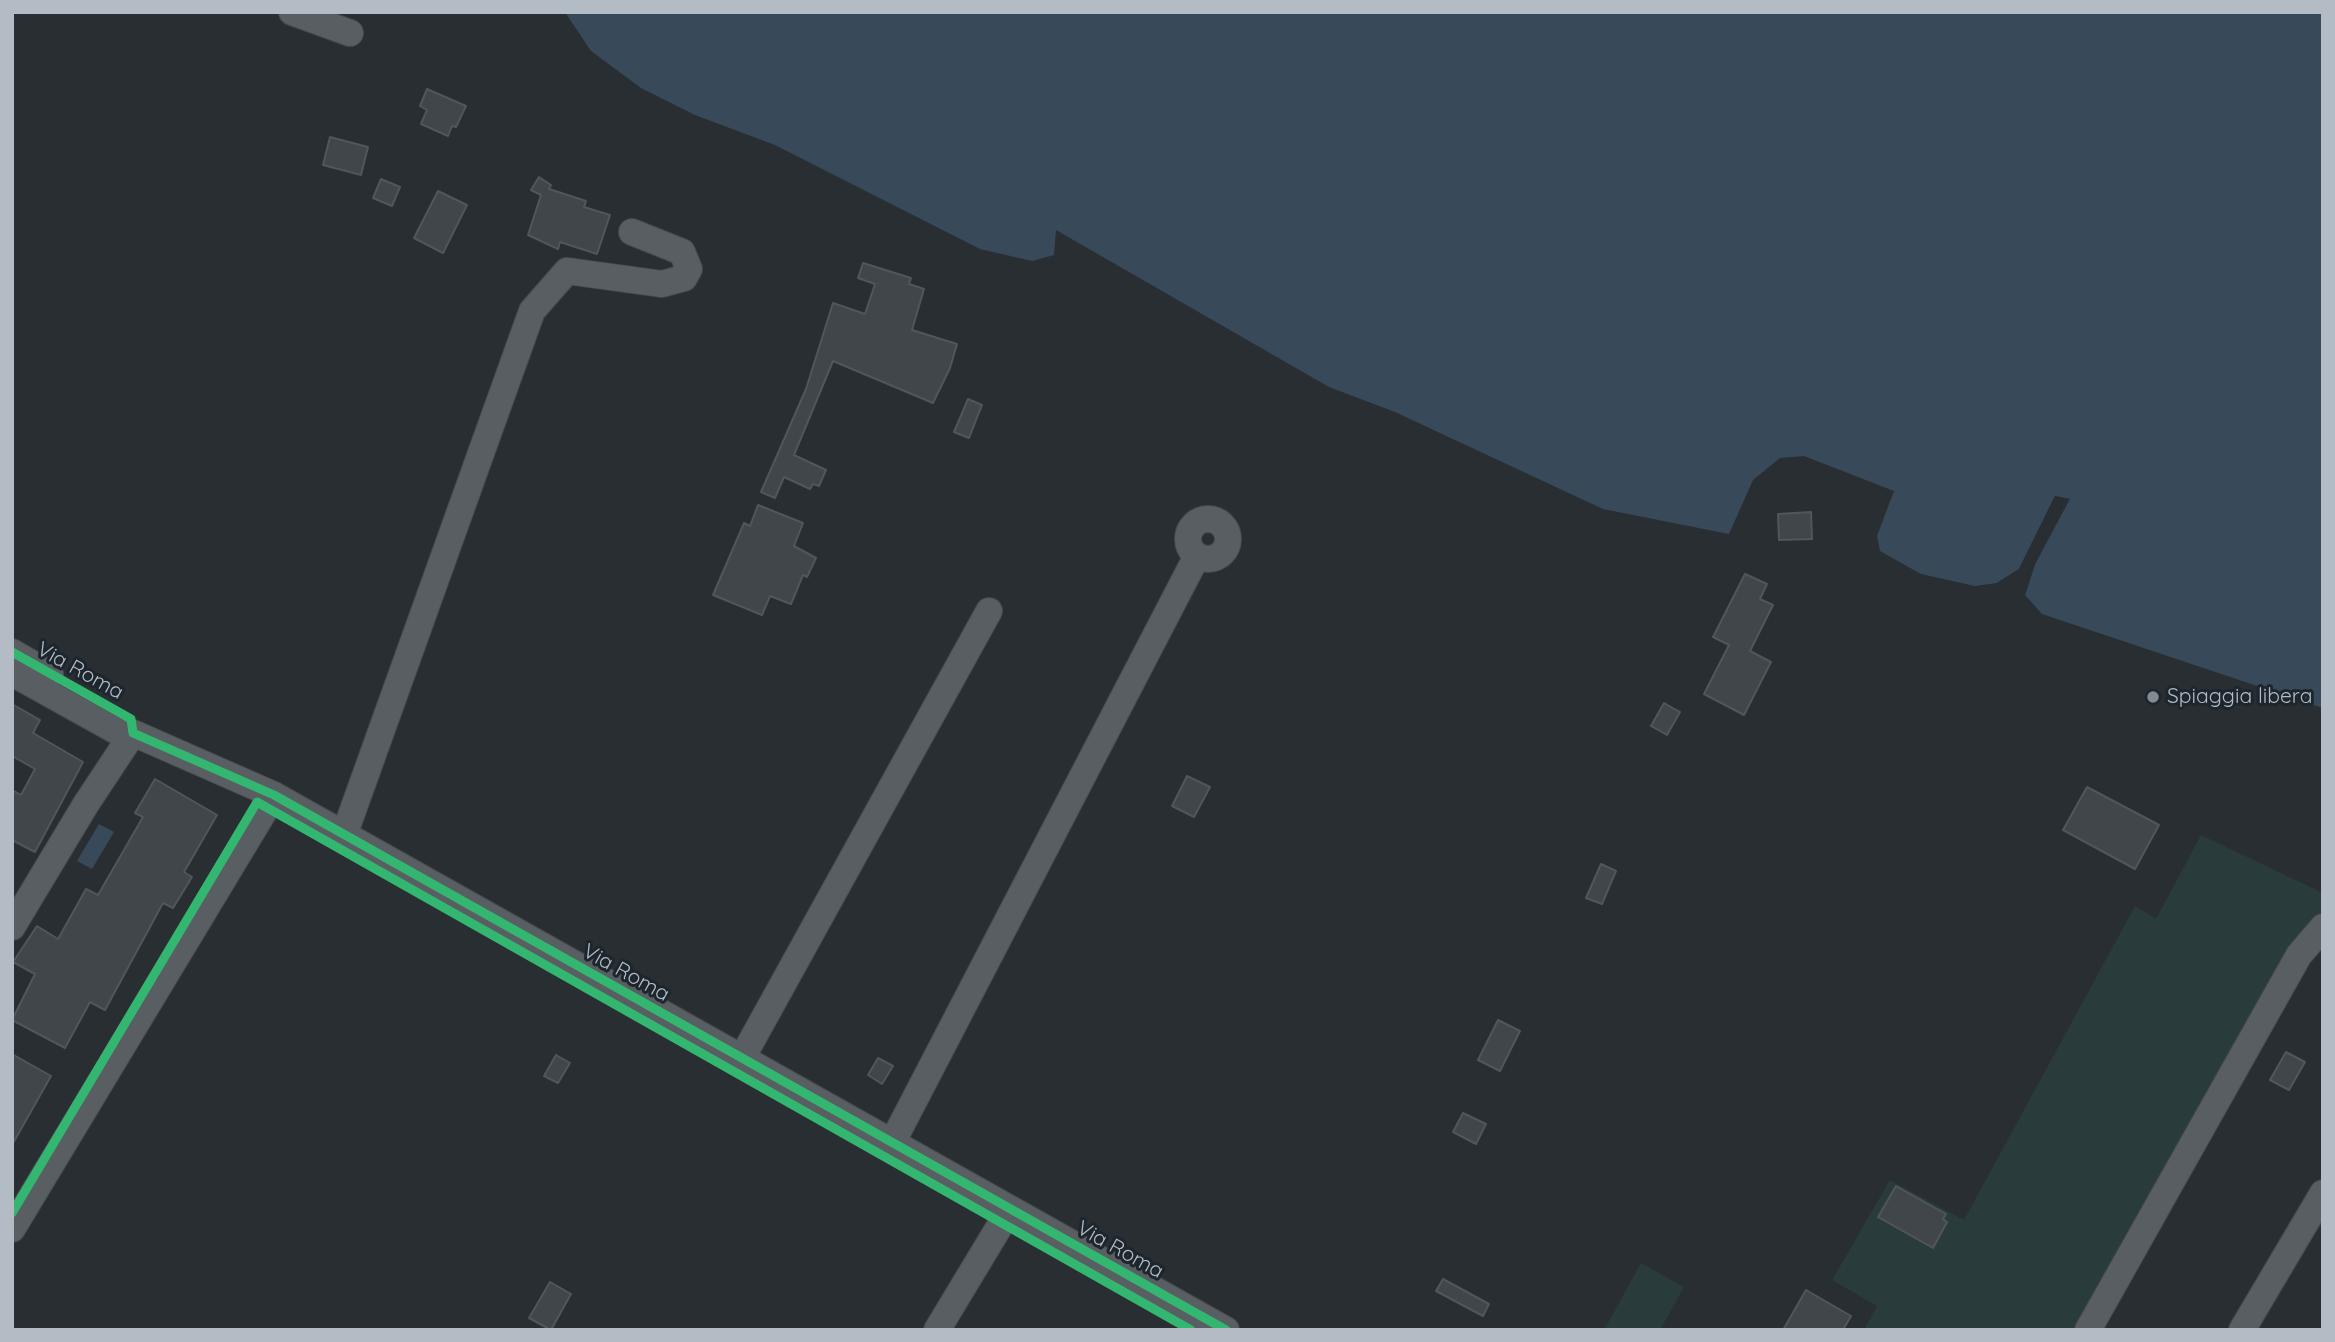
<!DOCTYPE html>
<style>
body{margin:0}
#map{position:relative;width:2335px;height:1342px;overflow:hidden;background:#292e33;font-family:Quicksand,sans-serif}
canvas{display:block}
.frame{position:absolute;inset:0;border:14px solid #b3bcc5;pointer-events:none}
</style>
<div id="map">
<canvas width="2335" height="1342"></canvas>
<div class="frame"></div>
</div>
<script>
const g = document.querySelector('canvas').getContext('2d');
g.lineJoin = 'round';
function paint(path, color) {
  g.fillStyle = color;
  g.fill(path, 'evenodd');
}
function toPath(rows) {
  const path = new Path2D();
  for (const r of rows) {
    if (r.length === 3) {
      path.moveTo(r[0] + r[2], r[1]);
      path.arc(r[0], r[1], r[2], 0, 2 * Math.PI);
      continue;
    }
    path.moveTo(r[0], r[1]);
    for (let i = 2; i < r.length; i += 2) path.lineTo(r[i], r[i + 1]);
  }
  return path;
}
function strokePath(path, color, width, dash) {
  g.strokeStyle = color;
  g.lineWidth = width;
  g.lineCap = dash ? 'butt' : 'round';
  g.setLineDash(dash || []);
  g.stroke(path);
}
function write(font, color, halo, rows, align = 'center') {
  g.font = font + ' Quicksand,sans-serif';
  g.lineWidth = 6;
  g.setLineDash([]);
  g.textBaseline = 'middle';
  g.strokeStyle = halo;
  g.fillStyle = color;
  for (const [text, x, y, turn = 0] of rows) {
    g.save();
    g.translate(x, y);
    g.rotate((+turn || 0) * Math.PI / 180);
    g.textAlign = isNaN(turn) ? turn : align;
    if (halo) g.strokeText(text, 0, 0);
    g.fillText(text, 0, 0);
    g.restore();
  }
}
const green = toPath([
 [2201,835,2323,893,2323,910,2079,1330,1864,1330,1877,1306,1832,1280,1890,1180,1964,1220,2135,906,2156,919],
 [1641,1263,1684,1287,1660,1330,1604,1330]
]);
const water = toPath([
 [565,12,2323,12,2323,708,2042,614,2025,595,2035,564,2069,499,2055,496,2019,569,1997,583,1975,586,1921,574,1880,551,1877,536,1894,491,1804,456,1780,458,1753,480,1729,534,1603,509,1395,412,1329,387,1056,230,1054,255,1032,261,980,249,775,145,695,115,641,88,591,51],
 [99,824,114,832,92,869,77,861]
]);
const pier = toPath([
 [2055,496,2070,499,2035,564,2025,595,2022,593,2032,563,2065,501,2057,500,2022,572,2001,585,1997,583,2019,569]
]);
const building = toPath([
 [427,89,466,106,456,127,452,126,448,136,421,124,427,110,420,106,427,89],
 [330,137,368,147,361,175,323,165,330,137],
 [539,177,551,185,549,189,586,201,584,207,610,215,597,254,560,242,558,249,528,235,541,195,531,190,539,177],
 [381,179,400,187,392,206,373,198,381,179],
 [438,191,467,205,443,253,414,238,438,191],
 [863,263,911,278,909,284,924,289,912,330,957,344,950,368,933,403,833,361,794,455,826,470,819,486,813,484,810,489,784,477,775,498,761,492,806,389,833,303,865,314,875,284,858,278,863,263],
 [968,399,982,405,969,438,954,432,968,399],
 [758,505,803,523,794,546,816,558,807,577,803,575,791,604,770,596,762,615,713,595,744,523,750,526,758,505],
 [1811,512,1812,539,1779,540,1778,514,1811,512],
 [1745,574,1767,584,1760,599,1773,605,1750,651,1771,662,1744,715,1704,694,1729,645,1713,637,1745,574],
 [1664,703,1680,712,1667,735,1651,726,1664,703],
 [12,704,40,720,33,733,83,762,35,852,12,840,12,790,21,795,35,769,12,756,12,704],
 [1187,776,1210,787,1194,817,1172,806,1187,776],
 [155,779,217,815,184,872,192,877,173,908,163,903,105,1010,90,1002,65,1048,12,1020,35,974,13,962,37,926,58,939,86,889,98,895,143,817,135,813,155,779],
 [2087,787,2159,825,2135,869,2063,830,2087,787],
 [1601,864,1616,871,1602,904,1586,898,1601,864],
 [1498,1020,1520,1031,1500,1071,1478,1060,1498,1020],
 [2286,1052,2305,1062,2289,1090,2270,1080,2286,1052],
 [12,1054,51,1076,12,1145,12,1054],
 [556,1055,570,1063,558,1083,544,1076,556,1055],
 [878,1058,893,1066,882,1084,868,1075,878,1058],
 [1463,1113,1486,1124,1476,1144,1453,1132,1463,1113],
 [1896,1186,1946,1214,1943,1219,1947,1222,1933,1248,1878,1217,1896,1186],
 [1443,1279,1489,1304,1483,1316,1436,1291,1443,1279],
 [550,1282,571,1294,551,1330,529,1318,550,1282],
 [1806,1290,1851,1316,1843,1330,1783,1330,1806,1290]
]);
const minor = toPath([
 [292,12,350,33],
 [1208,539,20],
 [12,652,50,674],
 [12,673,120,733,133,733,274,795,1226,1330],
 [344,835,532,311,567,271,662,284,684,278,689,269,682,252,632,232],
 [12,927,86,804,133,733],
 [742,1058,989,611],
 [892,1143,1197,556],
 [12,1229,274,795],
 [937,1330,1010,1209],
 [2088,1330,2299,955,2323,927],
 [2242,1330,2323,1193]
]);
const cycleway = toPath([
 [12,652,131,719,133,733,274,795,1226,1330],
 [12,1213,257,802,1191,1330]
]);
const markers = [
 [2153,697,7,"#838a92"]
];
const streetNames = [
 ["Via Roma",80,671,29],
 ["Via Roma",626,973,29],
 ["Via Roma",1120,1250,29]
];
const poiNames = [
 ["Spiaggia libera",2167,697]
];
paint(green, '#293b3a');
paint(water, '#384a5a');
paint(pier, '#292e33');
paint(building, '#41464a');
strokePath(building, '#50565b', 2);
strokePath(minor, '#45494c', 28);
strokePath(minor, '#595e62', 26);
strokePath(cycleway, '#33b770', 9);
for (const [x, y, r, color] of markers) {
  const dot = new Path2D();
  dot.arc(x, y, r, 0, 2 * Math.PI);
  g.fillStyle = color;
  g.fill(dot);
  strokePath(dot, '#1d262d', 2.5);
}
write('21px', '#b3bcc5', '#1d262d', streetNames);
write('21px', '#b3bcc5', '#1d262d', poiNames, 'left');
</script>
